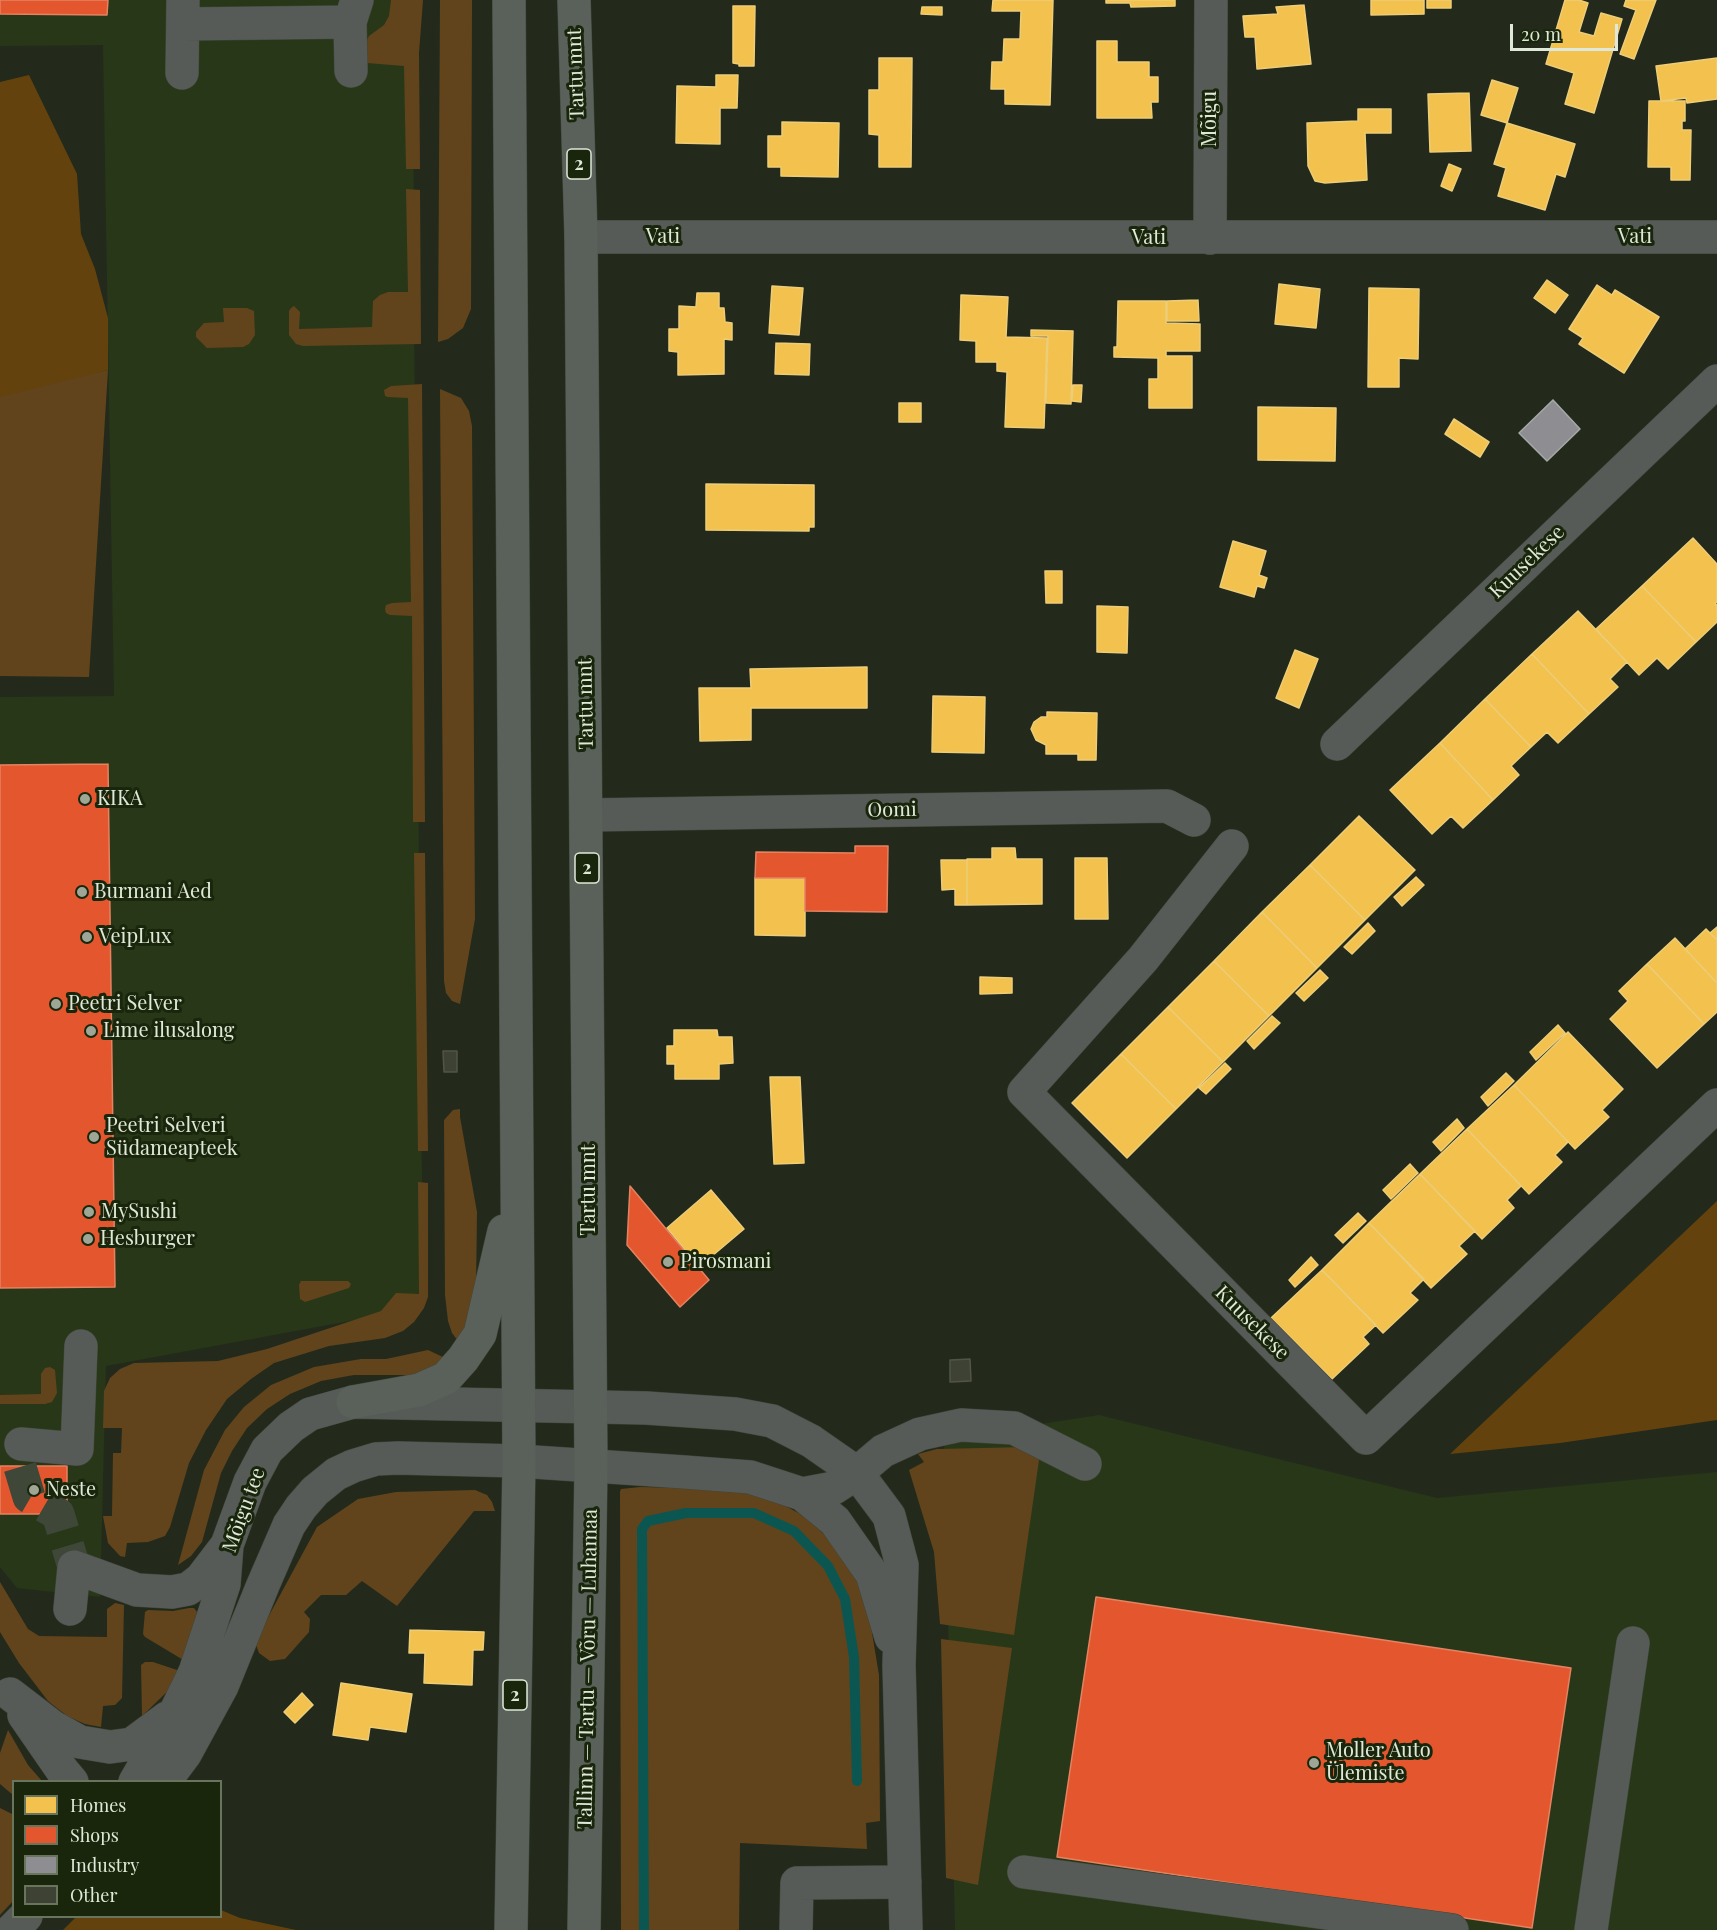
<!DOCTYPE html>
<meta charset="utf-8">
<style>
body{margin:0}
#map{position:relative;width:1717px;height:1930px;overflow:hidden;background:#232a1b;font-family:"Playfair Display",serif}
canvas{display:block}
.legend{position:absolute;left:12px;top:1780px;width:210px;height:138px;box-sizing:border-box;background:#19260b;border:2px solid #69745d;margin:0;padding:8px 10px;list-style:none;font-size:18px;color:#e0e9d9}
.legend li{display:flex;align-items:center;gap:12px;height:30px}
.legend b{width:30px;border:2px solid #69745d}
.scale{position:absolute;left:1510px;top:24px;width:108px;height:27px;box-sizing:border-box;border:3px solid #e0e9d9;border-top:0;padding-left:8px;font-size:18px;line-height:21px;white-space:nowrap;color:#e0e9d9;-webkit-text-stroke:4px #19260b;paint-order:stroke}
</style>
<div id="map">
<canvas width="1717" height="1930"></canvas>
<ul class="legend">
<li><b style="height:16px;background:#f2c14e"></b>Homes</li>
<li><b style="height:16px;background:#e4572e"></b>Shops</li>
<li><b style="height:16px;background:#8d8d92"></b>Industry</li>
<li><b style="height:16px;background:#3e4235"></b>Other</li>
</ul>
<div class="scale">20 m</div>
</div>
<script>
const g = document.querySelector('canvas').getContext('2d');
g.lineJoin = 'round';
function paint(path, color) {
  g.fillStyle = color;
  g.fill(path, 'evenodd');
}
function toPath(rows) {
  const path = new Path2D();
  for (const r of rows) {
    path.moveTo(r[0], r[1]);
    for (let i = 2; i < r.length; i += 2) path.lineTo(r[i], r[i + 1]);
  }
  return path;
}
function strokePath(path, color, width, dash) {
  g.strokeStyle = color;
  g.lineWidth = width;
  g.lineCap = dash ? 'butt' : 'round';
  g.setLineDash(dash || []);
  g.stroke(path);
}
function write(font, color, halo, rows, align = 'center') {
  g.font = font + ' "Playfair Display",serif';
  g.lineWidth = 6;
  g.setLineDash([]);
  g.textBaseline = 'middle';
  g.strokeStyle = halo;
  g.fillStyle = color;
  for (const [text, x, y, turn = 0] of rows) {
    g.save();
    g.translate(x, y);
    g.rotate((+turn || 0) * Math.PI / 180);
    g.textAlign = isNaN(turn) ? turn : align;
    if (halo) g.strokeText(text, 0, 0);
    g.fillText(text, 0, 0);
    g.restore();
  }
}
const built = toPath([
 [0,0,413,0,414,316,422,1186,420,1308,106,1366,100,1597,17,1588,0,1567,0,697,114,696,103,45,0,46],
 [1099,1415,1437,1498,1717,1472,1717,1930,955,1930,944,1439]
]);
const green = toPath([
 [391,0,423,0,419,53,420,169,406,169,404,66,367,63,366,42,369,36,384,25,389,16],
 [440,0,472,0,471,309,463,328,448,339,438,342],
 [406,189,420,190,421,344,303,346,296,344,289,335,289,311,291,308,294,306,300,312,299,329,372,327,373,301,380,295,388,292,408,292],
 [223,308,247,308,254,311,255,335,249,344,243,347,207,348,196,337,196,332,204,323,224,322],
 [108,370,89,677,0,676,0,393],
 [422,384,425,822,413,822,412,616,390,615,386,613,385,609,386,605,392,603,411,602,408,398,388,397,385,396,384,390,391,386],
 [440,389,461,398,469,411,472,426,475,919,460,1004,452,1001,446,993,444,981],
 [414,853,425,853,428,1151,418,1151],
 [460,1109,460,1117,477,1212,476,1289,471,1316,458,1341,452,1333,448,1321,445,1295,444,1120,453,1110],
 [418,1182,428,1183,428,1297,424,1308,414,1322,403,1331,385,1338,329,1346,274,1363,251,1379,227,1399,206,1430,189,1463,170,1527,165,1536,148,1542,127,1543,125,1557,120,1556,108,1543,103,1516,112,1516,113,1453,121,1453,122,1428,103,1428,104,1391,110,1378,120,1369,134,1363,218,1361,267,1349,381,1311,396,1293,419,1294],
 [301,1281,348,1281,351,1284,349,1288,305,1302,300,1299,299,1285],
 [428,1350,445,1358,429,1371,410,1375,354,1375,321,1381,290,1394,267,1409,247,1428,232,1451,221,1473,202,1542,191,1556,178,1565,204,1470,225,1430,244,1407,271,1385,314,1367,361,1359,386,1359],
 [50,1367,55,1370,57,1393,52,1402,45,1404,0,1404,0,1395,41,1394,41,1374,45,1368],
 [1026,1447,1037,1453,1039,1460,1014,1635,940,1624,934,1552,909,1470,924,1462,918,1454,937,1449],
 [640,1487,732,1489,776,1501,806,1517,833,1543,853,1568,867,1603,879,1675,880,1821,866,1823,867,1849,740,1843,739,1930,621,1930,620,1492,621,1489],
 [475,1490,487,1495,492,1502,495,1511,474,1511,397,1606,362,1581,346,1595,321,1595,304,1612,310,1619,309,1632,285,1659,270,1661,259,1653,256,1645,260,1632,317,1527,358,1499,396,1492],
 [0,1582,28,1629,39,1636,107,1637,107,1609,115,1603,124,1605,122,1698,115,1705,103,1706,101,1727,85,1724,67,1716,48,1701,19,1663,0,1632],
 [189,1608,194,1608,197,1612,185,1661,145,1637,143,1634,145,1612,148,1610,173,1611],
 [941,1639,1012,1648,978,1885,946,1878],
 [145,1662,153,1662,180,1671,171,1688,142,1716,141,1665],
 [8,1730,28,1765,42,1781,14,1782,13,1795,0,1784,0,1753],
 [0,1808,14,1815,13,1901,0,1915]
]);
const forest = toPath([
 [29,75,77,174,81,234,95,269,108,318,108,370,0,397,0,82],
 [1717,1201,1717,1420,1560,1443,1450,1454],
 [221,1910,240,1918,296,1930,63,1930,76,1917,220,1916]
]);
const homes = toPath([
 [993,0,1053,0,1050,105,1005,104,1005,89,991,89,992,62,1003,62,1004,39,1020,39,1021,11,992,11,993,0],
 [1106,0,1175,0,1175,6,1131,7,1130,3,1106,3,1106,0],
 [1371,0,1424,0,1424,14,1371,15,1371,0],
 [1427,0,1451,0,1451,8,1427,8,1427,0],
 [1565,0,1579,0,1588,3,1579,32,1594,36,1601,13,1622,19,1594,113,1565,104,1574,73,1546,64,1565,0],
 [1626,0,1656,0,1634,59,1620,54,1636,10,1624,6,1626,0],
 [1304,5,1311,64,1257,69,1255,37,1245,37,1243,16,1278,14,1276,7,1304,5],
 [733,6,755,6,754,66,739,66,739,64,733,63,733,6],
 [922,7,942,7,942,15,921,14,922,7],
 [1097,41,1117,41,1117,62,1149,62,1149,77,1158,77,1158,102,1151,102,1152,118,1097,118,1097,41],
 [879,58,912,58,911,167,879,167,879,135,869,134,869,90,879,90,879,58],
 [1717,58,1717,99,1687,103,1686,98,1661,101,1656,66,1717,58],
 [716,75,738,75,737,108,720,108,720,144,676,143,677,86,716,87,716,75],
 [1492,80,1518,88,1507,123,1481,115,1492,80],
 [1469,93,1471,151,1430,152,1428,94,1469,93],
 [1649,101,1685,101,1685,121,1682,121,1682,130,1691,130,1690,180,1671,180,1671,167,1648,167,1649,101],
 [1358,109,1391,109,1391,133,1365,133,1367,180,1325,183,1315,181,1308,166,1307,123,1358,121,1358,109],
 [782,122,839,123,838,177,781,176,781,167,768,167,768,136,782,136,782,122],
 [1507,123,1575,144,1565,177,1556,174,1545,210,1498,196,1506,168,1494,164,1507,123],
 [1449,164,1461,169,1452,191,1441,186,1449,164],
 [1547,280,1568,295,1555,313,1534,298,1547,280],
 [1279,284,1320,289,1316,328,1275,324,1279,284],
 [1597,285,1612,295,1615,290,1659,317,1624,373,1579,344,1583,338,1569,329,1597,285],
 [772,286,803,288,799,335,769,333,772,286],
 [1369,288,1419,289,1418,359,1399,358,1399,387,1368,387,1369,288],
 [697,293,719,293,719,308,724,308,725,322,732,323,732,340,724,339,724,374,678,375,678,352,669,351,669,329,679,329,679,306,696,307,697,293],
 [961,295,1008,297,1006,337,1047,338,1044,428,1005,427,1007,372,997,371,997,362,976,362,976,341,960,340,961,295],
 [1198,300,1199,321,1167,321,1167,301,1198,300],
 [1118,301,1166,301,1166,323,1200,324,1200,351,1166,351,1166,356,1192,356,1192,408,1149,408,1149,379,1158,379,1158,358,1114,357,1114,347,1117,347,1118,301],
 [1031,330,1073,331,1071,404,1046,403,1048,336,1031,336,1031,330],
 [776,343,810,344,809,375,775,374,776,343],
 [1073,385,1082,385,1081,402,1072,401,1073,385],
 [899,403,921,403,921,422,899,422,899,403],
 [1258,407,1336,408,1335,461,1258,460,1258,407],
 [1454,419,1489,442,1480,457,1445,434,1454,419],
 [706,484,814,485,814,527,809,527,809,531,706,530,706,484],
 [1693,538,1717,564,1717,602,1715,604,1717,605,1717,622,1696,642,1642,586,1693,538],
 [1233,541,1266,551,1259,575,1267,578,1264,588,1257,586,1254,597,1220,587,1233,541],
 [1045,571,1062,571,1062,603,1046,603,1045,571],
 [1642,586,1696,642,1668,669,1657,658,1639,675,1596,629,1642,586],
 [1097,606,1128,607,1127,653,1097,652,1097,606],
 [1578,611,1627,662,1610,679,1618,687,1589,714,1532,654,1578,611],
 [1295,650,1318,659,1299,708,1276,698,1295,650],
 [1532,654,1589,714,1558,743,1547,732,1531,747,1485,699,1532,654],
 [867,667,867,708,751,708,751,740,700,741,699,688,751,688,750,669,867,667],
 [933,696,985,697,984,753,932,752,933,696],
 [1485,699,1531,747,1511,766,1519,775,1493,800,1440,743,1485,699],
 [1047,712,1097,713,1096,760,1078,760,1078,754,1046,754,1046,745,1036,740,1031,729,1034,722,1041,717,1047,717,1047,712],
 [1440,743,1493,800,1463,828,1451,816,1432,834,1390,790,1440,743],
 [1359,816,1415,870,1365,920,1310,865,1359,816],
 [992,848,1015,848,1016,859,1042,859,1042,904,967,905,967,859,992,859,992,848],
 [1075,858,1107,858,1108,919,1075,919,1075,858],
 [941,860,967,860,967,905,955,905,955,889,942,890,941,860],
 [1310,865,1365,920,1317,968,1262,912,1310,865],
 [1416,877,1424,885,1402,906,1394,897,1416,877],
 [755,878,805,878,805,936,755,935,755,878],
 [1262,912,1317,968,1269,1016,1214,961,1262,912],
 [1368,923,1375,931,1352,954,1344,947,1368,923],
 [1717,927,1717,940,1710,933,1717,927],
 [1706,929,1717,940,1717,983,1685,949,1706,929],
 [1675,938,1717,983,1717,1012,1704,1024,1647,964,1675,938],
 [1214,961,1269,1016,1223,1062,1168,1007,1214,961],
 [1647,964,1704,1024,1657,1068,1610,1019,1628,1001,1619,991,1647,964],
 [1320,970,1328,978,1304,1001,1296,993,1320,970],
 [980,977,1012,978,1012,993,980,994,980,977],
 [1168,1007,1223,1062,1176,1109,1121,1054,1168,1007],
 [1272,1016,1280,1023,1254,1049,1247,1041,1272,1016],
 [1558,1025,1565,1033,1536,1060,1530,1052,1558,1025],
 [674,1030,717,1030,718,1037,732,1037,733,1063,719,1064,719,1079,675,1079,675,1064,667,1064,667,1046,674,1046,674,1030],
 [1568,1032,1623,1089,1602,1110,1609,1117,1575,1149,1514,1085,1568,1032],
 [1121,1054,1176,1109,1127,1158,1072,1103,1121,1054],
 [1225,1063,1231,1069,1206,1094,1199,1088,1225,1063],
 [1506,1073,1514,1081,1488,1106,1481,1097,1506,1073],
 [770,1077,800,1077,804,1163,774,1164,770,1077],
 [1514,1085,1568,1142,1555,1155,1562,1162,1529,1194,1467,1129,1514,1085],
 [1457,1119,1464,1128,1441,1151,1433,1142,1457,1119],
 [1467,1129,1521,1186,1507,1200,1514,1208,1482,1239,1420,1174,1467,1129],
 [1410,1164,1418,1173,1391,1199,1383,1190,1410,1164],
 [1420,1174,1475,1231,1459,1246,1467,1254,1431,1288,1369,1223,1420,1174],
 [711,1190,744,1229,699,1267,667,1228,711,1190],
 [1358,1213,1366,1221,1343,1243,1335,1235,1358,1213],
 [1369,1223,1424,1279,1410,1293,1418,1300,1383,1333,1322,1270,1369,1223],
 [1311,1257,1318,1265,1295,1287,1289,1280,1311,1257],
 [1322,1270,1376,1325,1363,1337,1369,1344,1332,1379,1271,1318,1322,1270],
 [410,1630,484,1632,483,1650,473,1650,472,1685,424,1683,425,1653,409,1653,410,1630],
 [341,1683,412,1694,406,1732,370,1727,368,1740,333,1735,341,1683],
 [302,1693,313,1705,295,1723,284,1712,302,1693]
]);
const shops = toPath([
 [0,0,108,0,107,15,0,14,0,0],
 [108,764,115,1287,0,1288,0,765,108,764],
 [855,846,888,846,887,912,805,911,805,878,755,878,756,852,855,853,855,846],
 [630,1186,709,1280,680,1307,627,1245,630,1186],
 [0,1466,67,1466,67,1514,0,1514,0,1466],
 [1096,1597,1571,1668,1532,1928,1057,1857,1096,1597]
]);
const industry = toPath([
 [1553,400,1580,429,1547,461,1519,433,1553,400]
]);
const stream = toPath([
 [644,1930,642,1529,648,1521,686,1513,754,1513,794,1531,828,1566,845,1599,854,1657,857,1781]
]);
const building = toPath([
 [443,1051,457,1051,457,1072,444,1072,443,1051],
 [970,1359,971,1381,950,1382,950,1360,970,1359]
]);
const minorTunnel = toPath([
 [20,1467,29,1497,58,1514,74,1567]
]);
const minor = toPath([
 [350,22,351,71],
 [183,24,350,22,357,0],
 [182,73,183,0],
 [581,237,1717,237],
 [1210,238,1211,0],
 [1337,744,1717,381],
 [587,815,1167,806,1194,820],
 [1232,846,1143,959,1024,1092,1366,1438,1717,1105],
 [21,1444,77,1449,81,1346],
 [802,1494,834,1488,857,1473,883,1451,920,1434,961,1425,1014,1428,1085,1464],
 [70,1609,74,1567,137,1590,172,1592,188,1589,201,1579,227,1545],
 [10,1694,53,1727,80,1742,110,1747,132,1744,167,1718],
 [24,1715,62,1770,72,1782],
 [135,1782,177,1709,195,1672,224,1584,227,1545,250,1482,267,1450,291,1427,310,1414,353,1402,646,1408,735,1414,772,1421,811,1441,857,1473,889,1516,902,1565,899,1665,906,1930],
 [164,1782,185,1754,222,1686,263,1585,289,1525,301,1507,315,1491,336,1474,353,1466,376,1459,398,1458,519,1461,684,1472,750,1477,802,1494,835,1521,872,1574,891,1637],
 [1024,1872,1452,1930],
 [12,1930,26,1916],
 [796,1930,797,1883,905,1882],
 [1591,1930,1633,1643]
]);
const highway = toPath([
 [509,0,519,1461,511,1930],
 [574,0,581,237,591,1466,584,1930],
 [353,1402,419,1390,446,1378,463,1359,480,1334,504,1231]
]);
const markers = [
 [85,799,6,"#9ea696"],
 [82,892,6,"#9ea696"],
 [87,937,6,"#9ea696"],
 [56,1004,6,"#9ea696"],
 [91,1031,6,"#9ea696"],
 [94,1137,6,"#9ea696"],
 [89,1212,6,"#9ea696"],
 [88,1239,6,"#9ea696"],
 [668,1262,6,"#9ea696"],
 [34,1490,6,"#9ea696"],
 [1314,1763,6,"#9ea696"]
];
const shields = [
 [579,164,24],
 [587,868,24],
 [515,1695,24]
];
const shieldNames = [
 ["2",579,164],
 ["2",587,868],
 ["2",515,1695]
];
const streetNames = [
 ["Tartu mnt",576,74,-92],
 ["Mõigu",1210,119,-90],
 ["Vati",663,237],
 ["Vati",1635,237],
 ["Vati",1149,238],
 ["Kuusekese",1527,562,-44],
 ["Tartu mnt",586,704,-91],
 ["Oomi",892,810,-1],
 ["Tartu mnt",589,1190,-90],
 ["Kuusekese",1252,1323,45],
 ["Mõigu tee",244,1510,-70],
 ["Tallinn — Tartu — Võru — Luhamaa",588,1669,-89]
];
const poiNames = [
 ["KIKA",97,799],
 ["Burmani Aed",94,892],
 ["VeipLux",99,937],
 ["Peetri Selver",68,1004],
 ["Lime ilusalong",103,1031],
 ["Peetri Selveri",106,1126],
 ["Südameapteek",106,1149],
 ["MySushi",101,1212],
 ["Hesburger",100,1239],
 ["Pirosmani",680,1262],
 ["Neste",46,1490],
 ["Moller Auto",1326,1751],
 ["Ülemiste",1326,1774]
];
paint(built, '#283718');
paint(green, '#61441c');
paint(forest, '#64420d');
paint(homes, '#f2c14e');
strokePath(homes, '#edcd78', 1.5);
paint(shops, '#e4572e');
strokePath(shops, '#e38361', 1.5);
paint(industry, '#8d8d92');
strokePath(industry, '#a6a9a7', 1.5);
strokePath(stream, '#0c5652', 10);
paint(building, '#3e4235');
strokePath(building, '#525448', 1.5);
strokePath(minorTunnel, '#3f4738', 33, [33, 16]);
strokePath(minor, '#41473b', 34);
strokePath(highway, '#41473b', 34);
strokePath(minor, '#565b57', 33);
strokePath(highway, '#59615a', 33);
for (const [x, y, r, color] of markers) {
  const dot = new Path2D();
  dot.arc(x, y, r, 0, 2 * Math.PI);
  g.fillStyle = color;
  g.fill(dot);
  strokePath(dot, '#19260b', 2);
}
for (const [x, y, w] of shields) {
  const box = new Path2D();
  box.roundRect(x - w / 2, y - 15, w, 30, 4.5);
  g.fillStyle = '#19260b';
  g.fill(box);
  strokePath(box, '#e0e9d9', 1.5);
}
write('bold 18px', '#e0e9d9', null, shieldNames);
write('20px', '#e0e9d9', '#19260b', streetNames);
write('20px', '#e0e9d9', '#19260b', poiNames, 'left');
</script>
